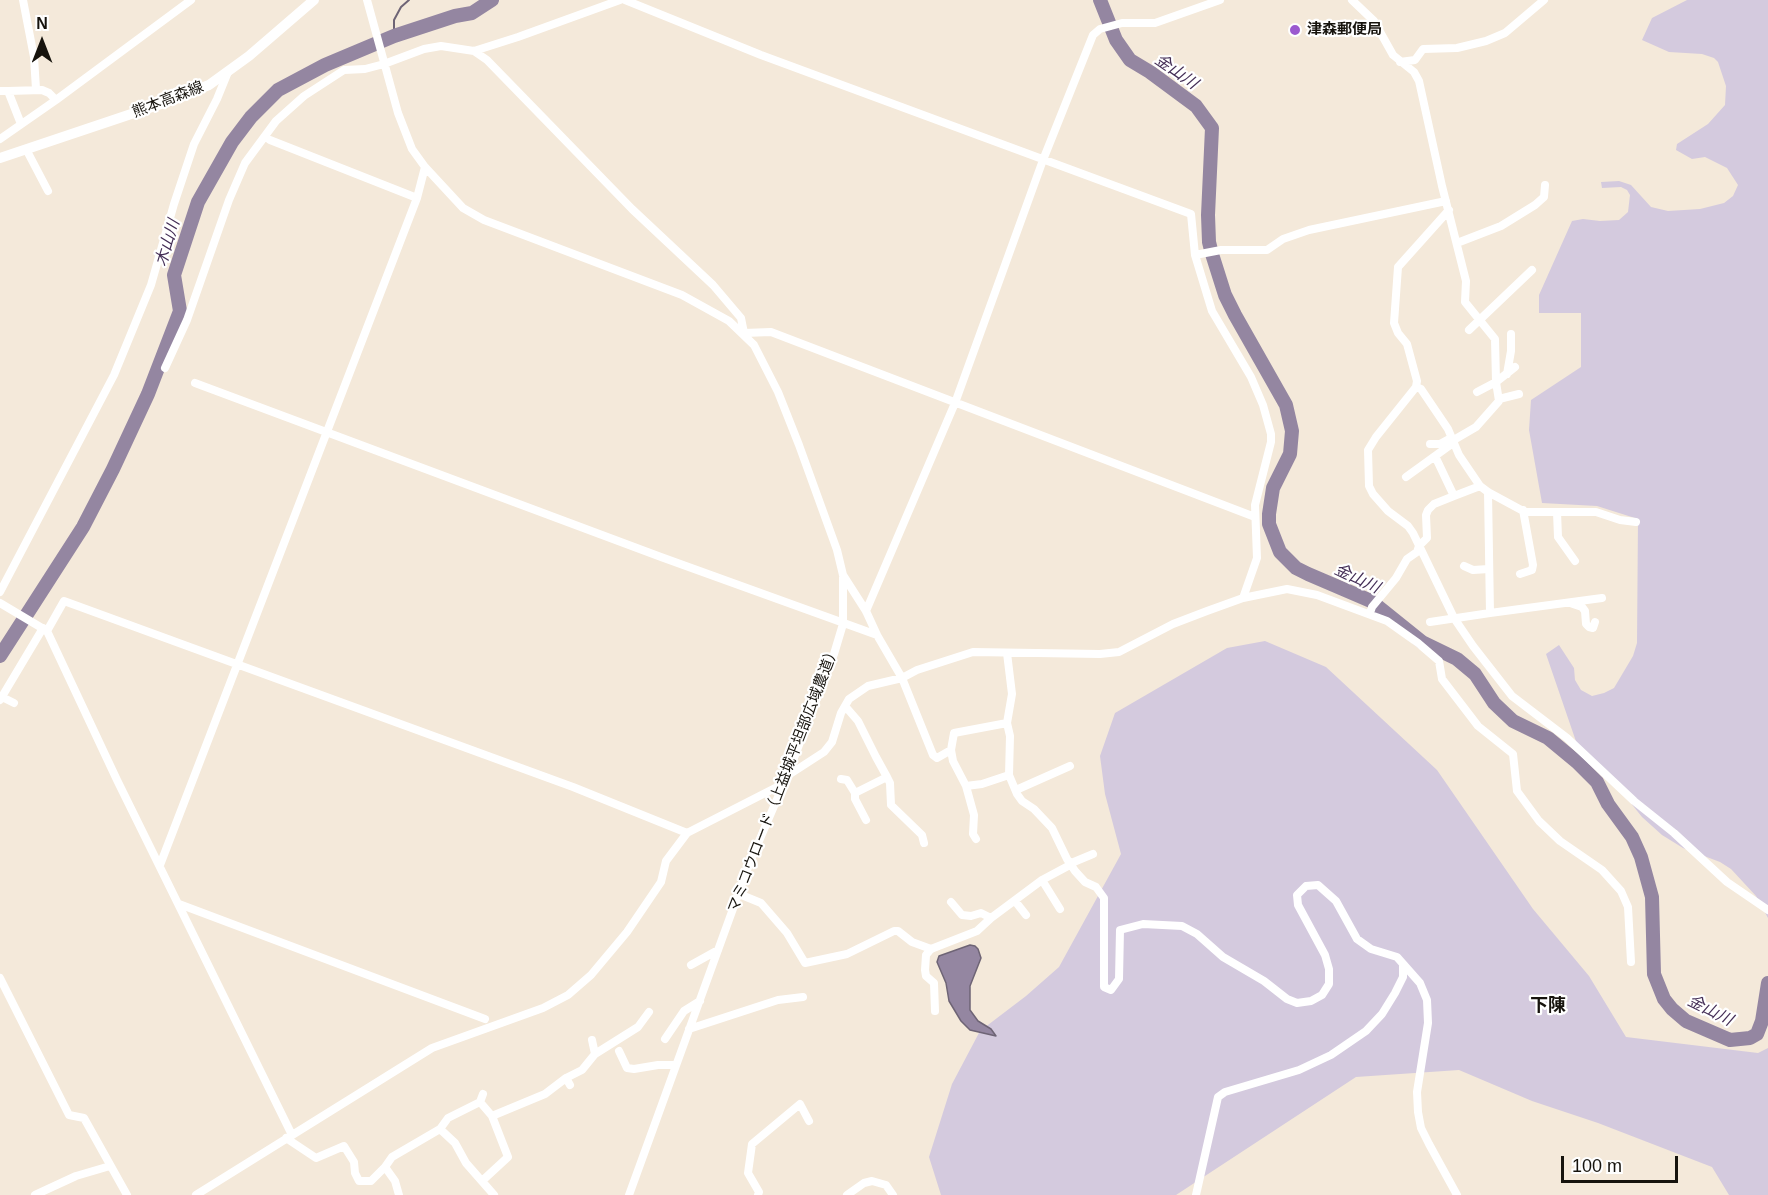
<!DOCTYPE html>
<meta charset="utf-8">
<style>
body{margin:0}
#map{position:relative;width:1768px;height:1195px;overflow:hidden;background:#f4e9da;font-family:Helvetica,sans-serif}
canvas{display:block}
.north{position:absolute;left:12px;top:12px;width:60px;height:60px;-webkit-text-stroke:4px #fff;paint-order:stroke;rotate:0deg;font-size:16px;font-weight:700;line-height:24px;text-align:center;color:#16130d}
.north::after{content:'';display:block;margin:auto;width:21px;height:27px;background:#16130d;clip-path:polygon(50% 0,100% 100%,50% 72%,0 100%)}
.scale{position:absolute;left:1561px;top:1156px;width:117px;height:27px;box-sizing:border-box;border:3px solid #16130d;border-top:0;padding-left:8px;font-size:18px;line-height:21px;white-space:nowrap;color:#16130d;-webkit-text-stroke:4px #fff;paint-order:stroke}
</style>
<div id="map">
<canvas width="1768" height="1195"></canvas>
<div class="north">N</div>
<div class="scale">100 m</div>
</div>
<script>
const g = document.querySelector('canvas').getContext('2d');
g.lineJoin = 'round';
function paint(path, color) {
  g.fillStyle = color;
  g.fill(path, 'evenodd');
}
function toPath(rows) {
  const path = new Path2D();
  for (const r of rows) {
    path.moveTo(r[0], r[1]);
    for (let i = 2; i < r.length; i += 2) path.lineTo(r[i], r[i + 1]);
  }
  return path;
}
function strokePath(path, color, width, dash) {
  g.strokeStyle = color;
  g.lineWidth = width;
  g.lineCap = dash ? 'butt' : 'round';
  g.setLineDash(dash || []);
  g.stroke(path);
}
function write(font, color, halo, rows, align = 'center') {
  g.font = font + ' Helvetica,"Noto Sans JP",sans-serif';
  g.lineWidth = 4.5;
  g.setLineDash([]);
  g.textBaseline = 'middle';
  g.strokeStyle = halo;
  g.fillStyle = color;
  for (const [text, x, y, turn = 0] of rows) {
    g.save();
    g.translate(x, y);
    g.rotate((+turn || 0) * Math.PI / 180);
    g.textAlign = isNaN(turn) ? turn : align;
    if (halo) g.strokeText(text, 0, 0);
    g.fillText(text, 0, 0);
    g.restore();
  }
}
const green = toPath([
 [1687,0,1768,0,1768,918,1756,896,1731,869,1720,862,1683,848,1662,835,1642,817,1626,797,1581,756,1546,654,1559,645,1574,668,1575,680,1581,690,1592,696,1604,693,1614,688,1633,656,1637,643,1638,519,1597,506,1542,503,1529,430,1531,400,1581,367,1581,313,1539,313,1539,295,1572,221,1583,219,1600,221,1619,220,1628,212,1630,195,1627,190,1621,187,1602,188,1601,182,1619,181,1631,185,1651,207,1668,211,1700,209,1724,203,1733,196,1738,185,1727,168,1705,157,1692,159,1676,150,1677,144,1708,124,1725,105,1726,86,1718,62,1714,58,1702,54,1669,52,1642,40,1652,18],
 [1265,641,1326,667,1437,770,1533,909,1589,976,1626,1037,1758,1053,1768,1048,1768,1195,1729,1195,1712,1167,1598,1123,1532,1101,1459,1070,1356,1077,1176,1195,941,1195,929,1157,952,1084,980,1031,1026,996,1059,967,1121,854,1105,794,1100,756,1115,713,1227,648]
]);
const water = toPath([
 [970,945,975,946,978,949,981,958,970,986,970,1010,978,1021,991,1029,996,1036,970,1030,961,1021,949,1001,946,983,937,962,939,956,970,945]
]);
const stream = toPath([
 [394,36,394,20,401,7,409,0]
]);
const river = toPath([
 [1100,0,1116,40,1130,60,1150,72,1196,106,1212,128,1208,215,1209,242,1212,254,1225,295,1235,315,1286,405,1292,431,1290,454,1273,488,1269,514,1269,524,1280,552,1296,568,1308,574,1371,601,1422,642,1457,659,1475,674,1494,703,1513,721,1548,738,1577,762,1597,782,1608,804,1632,837,1641,857,1652,897,1654,974,1664,999,1672,1009,1686,1021,1730,1040,1750,1038,1757,1034,1762,1021,1768,983],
 [0,656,83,527,113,469,148,394,180,311,174,275,198,202,232,142,251,117,278,90,325,65,394,36,455,16,472,13,492,0]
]);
const minor = toPath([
 [23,0,34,57,36,89],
 [367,0,398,113,412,149,425,167,463,208,484,220,682,295,729,321,754,345,778,392,799,445,837,550,843,575,843,624,834,654,787,776,750,862,629,1195],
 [625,0,761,55,1191,214,1195,255,1212,311,1251,377,1263,405,1271,434,1271,442,1255,505,1257,558,1243,598],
 [1352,0,1374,21,1393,55,1414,72,1419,81,1442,186,1466,281,1465,302,1495,339,1496,382,1499,401,1476,427,1452,441],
 [474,51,487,60,632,209,713,285,741,318,744,333,771,332,1255,517],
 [1400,62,1415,60,1423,49,1457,48,1486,41,1505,33,1544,0],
 [0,91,8,91,21,124],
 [8,91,42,90,49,93,56,100],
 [0,139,56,100,191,0],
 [270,140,417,198],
 [26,149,48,191],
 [1449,210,1398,267,1394,323,1398,333,1407,344,1417,381,1416,387,1376,437,1368,450,1369,486,1373,494,1388,511,1408,526,1413,533,1454,618,1473,646,1512,696,1567,738,1634,801,1674,833,1727,882,1768,910],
 [1457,243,1501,226,1535,205,1544,197,1545,185],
 [1195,255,1221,250,1267,250,1283,239,1309,230,1446,201],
 [1469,330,1532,270],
 [165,368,187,320,229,200,245,163,276,121,304,96,344,70,365,69,384,64,424,49,441,46,474,51,518,37,620,0],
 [1507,374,1511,351,1511,334],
 [195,383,661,557,877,635],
 [1416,387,1421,389,1448,429,1459,455,1480,486,1488,492,1525,512,1596,512,1620,520,1636,522],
 [1477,392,1496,382,1515,367],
 [1499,399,1519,394],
 [1430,444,1440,444,1451,438],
 [1435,456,1454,496,1480,486],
 [1406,477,1453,443],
 [1557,512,1558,537,1575,561],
 [1464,566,1473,570,1489,569],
 [1520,574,1532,570,1533,565,1523,510],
 [843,575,866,611,877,635,902,678,917,670,973,652,1100,654,1119,652,1173,624,1207,611,1243,598,1287,589,1317,595,1387,621,1418,643,1439,661,1442,679,1478,726,1513,754,1517,791,1539,821,1560,841,1602,870,1621,891,1628,907,1631,962],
 [0,592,114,375,151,285,174,204,194,144,217,99,228,72],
 [0,603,47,631,117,780,292,1135],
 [1573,604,1582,607,1585,611,1586,624,1589,627,1593,628,1595,622],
 [866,611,955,403,1043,160,1093,35,1100,29,1122,23,1155,23,1220,0],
 [1370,613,1372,607,1396,578,1407,559,1417,552,1419,546,1427,538,1426,515,1428,510,1434,504,1454,496],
 [1490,613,1602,598],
 [1430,622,1490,613,1488,492],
 [47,631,64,601,573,787,687,833],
 [1007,653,1012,694,1007,723,1010,736,1009,775,1017,794,1022,801,1034,809,1052,828,1067,859,1075,871,1085,882,1096,887,1104,898,1104,987,1111,990,1119,979,1120,930,1143,924,1182,926,1197,934,1223,957,1264,981,1287,999,1297,1003,1311,1001,1322,995,1329,984,1329,969,1325,955,1298,905,1297,895,1306,886,1318,885,1336,901,1357,939,1371,949,1397,957,1420,983,1427,1000,1428,1023,1417,1092,1418,1112,1421,1128,1429,1144,1457,1195],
 [2,697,14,703],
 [0,700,43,628],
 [845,706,858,721,876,757,887,777,855,793,855,799,866,820],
 [887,777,890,783,891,805,922,835,924,843],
 [841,779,847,780,855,793],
 [966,786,953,761,951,750,954,733,1007,723],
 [1016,790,1070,766],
 [976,839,973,834,974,815,966,786,982,784,1009,775],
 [1069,864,1093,854],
 [160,865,417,198,425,167],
 [739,894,761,903,787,933,805,963,847,954,894,931,898,931,912,942,931,949],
 [1015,901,1026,915],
 [951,902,962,915,971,916,981,913,991,918,1042,880],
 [179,904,485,1019],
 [1060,909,1042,880,1070,865],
 [691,965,718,950],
 [0,978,69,1115,84,1118,127,1195],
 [935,1011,934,983,926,976,925,970,926,955,931,949,977,931,991,918],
 [689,1029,778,1000,803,997],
 [665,1039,684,1011,700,1001],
 [592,1040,595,1054],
 [619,1051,627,1068,634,1069,658,1065,676,1065],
 [570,1085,566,1078,582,1070,595,1054,638,1027,649,1012],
 [480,1102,492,1116,508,1157,482,1181],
 [492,1116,545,1094,566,1078],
 [440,1129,455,1143,466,1163,494,1195],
 [286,1138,316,1158,344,1146,354,1162,355,1173,359,1181,371,1181,385,1167,395,1181,399,1195],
 [385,1167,392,1157,440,1129,448,1118,480,1102,483,1094],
 [35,1195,76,1176,110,1166],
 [196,1195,432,1048,543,1008,568,995,591,975,627,932,661,882,666,861,687,833,777,787,787,776,824,752,832,742,841,713,849,699,868,686,902,678,933,755,937,758,951,750],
 [758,1195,759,1192,748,1173,752,1144,800,1104,809,1121],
 [847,1195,864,1183,872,1181,886,1185,893,1195],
 [1196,1195,1218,1097,1225,1092,1299,1070,1331,1055,1366,1031,1382,1014,1395,993,1403,977,1403,966]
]);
const major = toPath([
 [0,158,161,104,209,85,249,56,314,0]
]);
const markers = [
 [1295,30,6,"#9b59cf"]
];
const poiNames = [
 ["津森郵便局",1307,30]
];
const streetNames = [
 ["熊本高森線",168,100,-21],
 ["マミコウロード（上益城平坦部広域農道）",784,779,-69]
];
const waterNames = [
 ["金山川",1176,72,35],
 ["木山川",168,243,-73],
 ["金山川",1357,579,25],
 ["金山川",1710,1011,27]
];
const quarterNames = [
 ["下陳",1548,1006]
];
paint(green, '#d4cade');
paint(water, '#9486a1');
strokePath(water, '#6e6475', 1.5);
strokePath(stream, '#6e6475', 2);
strokePath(river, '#9486a1', 14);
strokePath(minor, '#fff', 8);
strokePath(major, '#fff', 10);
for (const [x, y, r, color] of markers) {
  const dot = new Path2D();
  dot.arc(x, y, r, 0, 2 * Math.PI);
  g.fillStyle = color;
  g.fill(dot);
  strokePath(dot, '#fff', 2);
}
write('bold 15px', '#16130d', '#fff', poiNames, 'left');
write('15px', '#16130d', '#fff', streetNames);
write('italic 16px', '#442e56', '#fff', waterNames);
write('bold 18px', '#16130d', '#fff', quarterNames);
</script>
